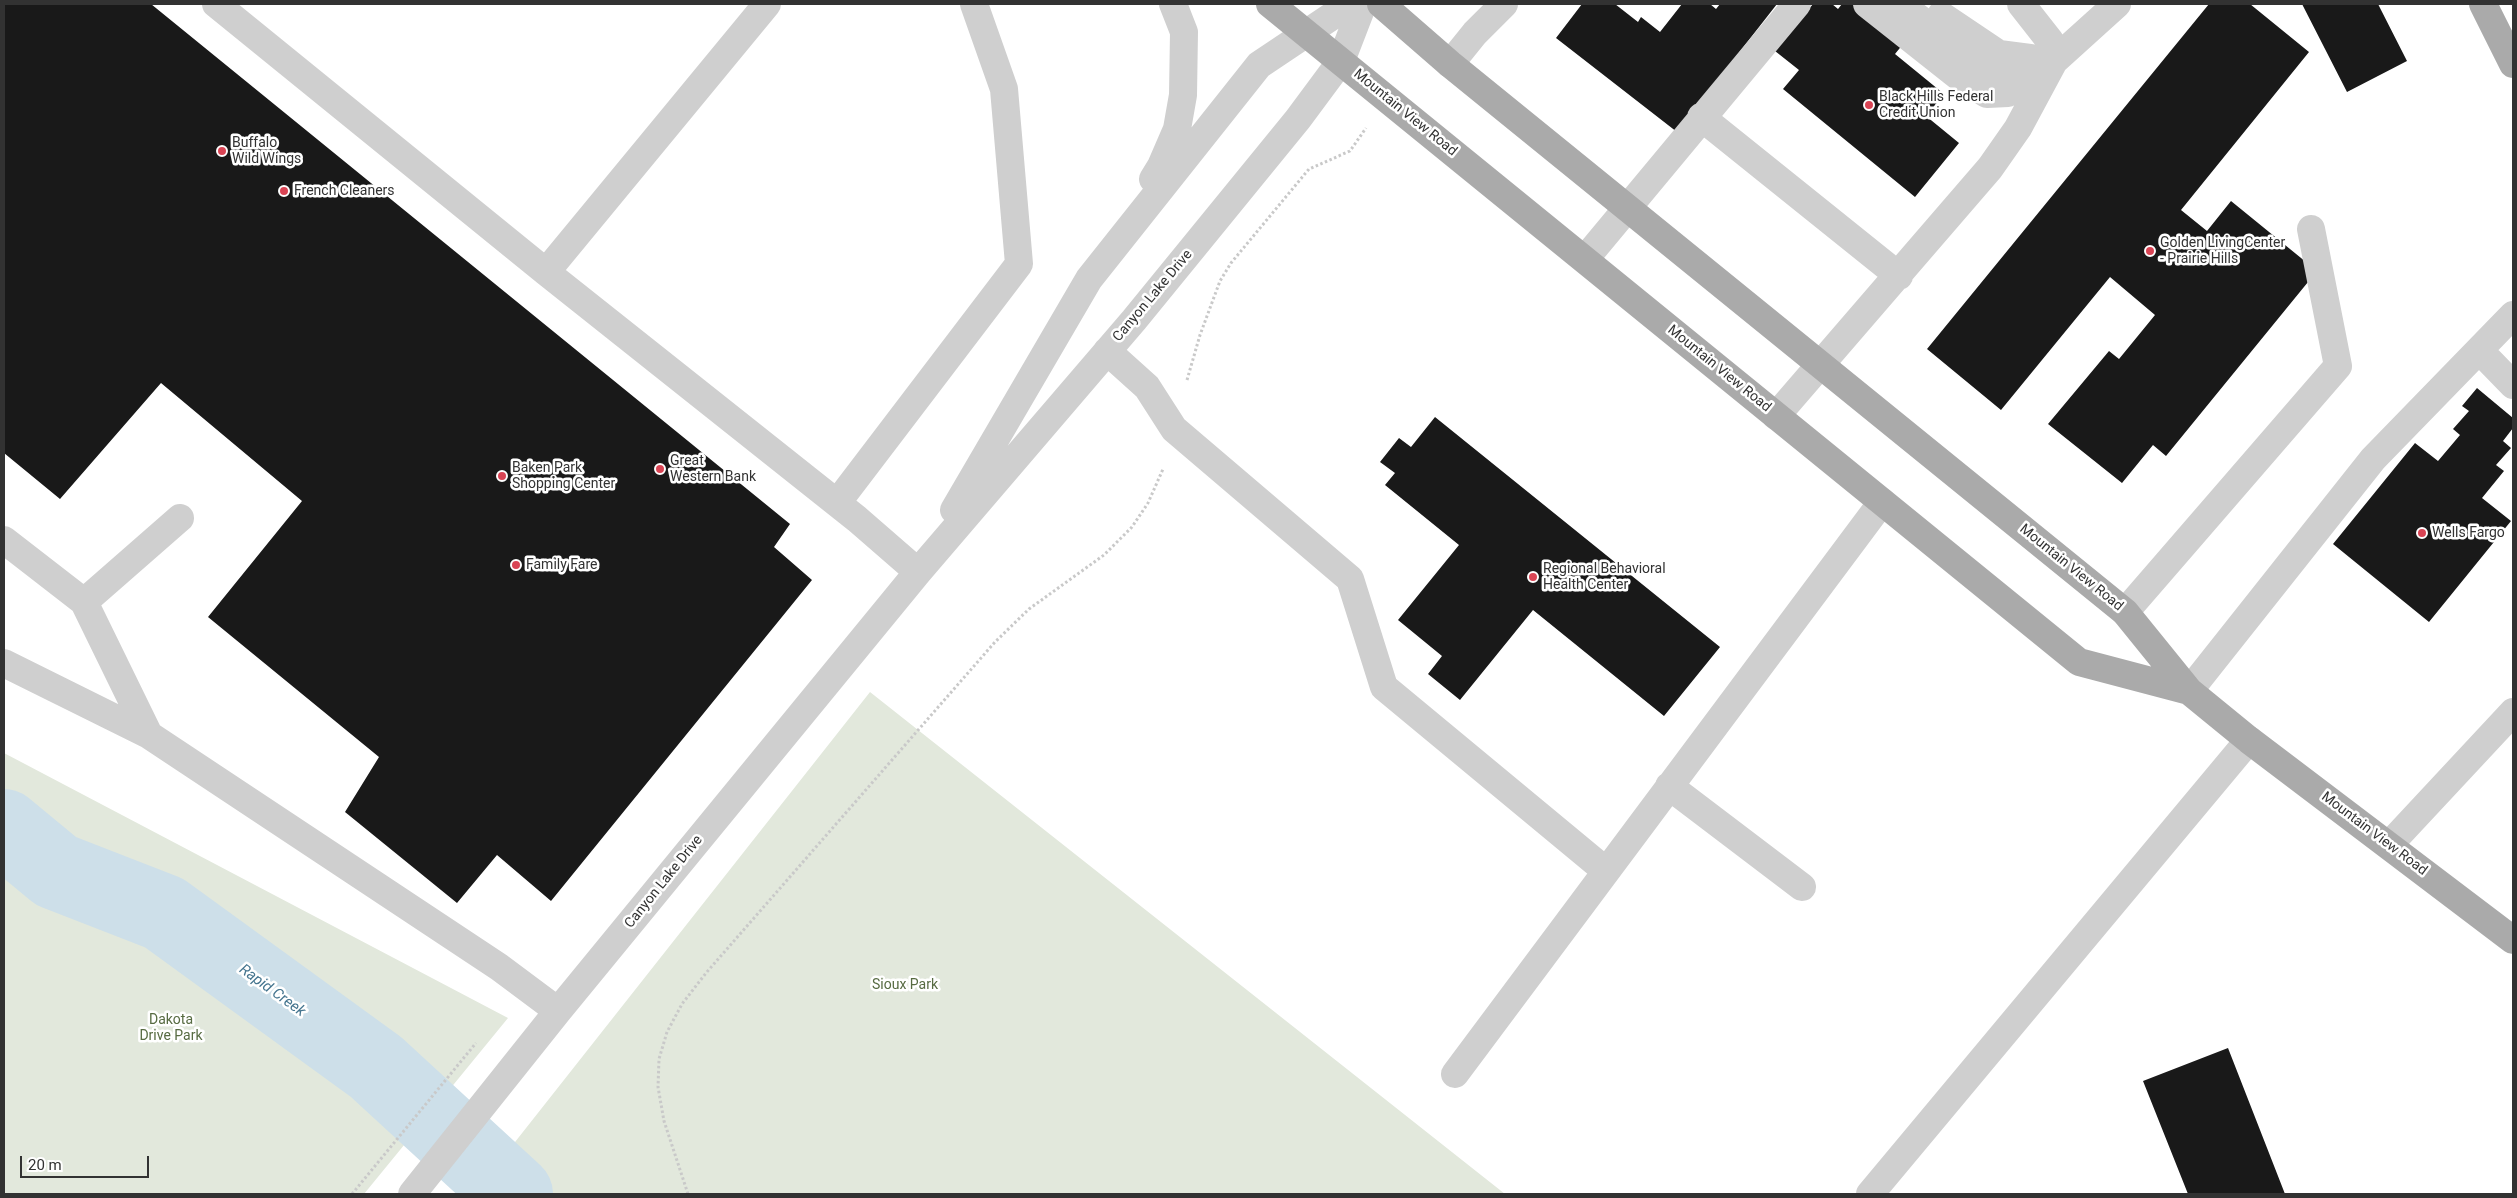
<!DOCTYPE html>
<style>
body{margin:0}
#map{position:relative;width:2517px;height:1198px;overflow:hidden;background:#fff;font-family:Roboto,sans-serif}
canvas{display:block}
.frame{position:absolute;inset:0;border:5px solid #323232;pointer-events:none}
.scale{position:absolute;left:20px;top:1156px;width:129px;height:22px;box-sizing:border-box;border:2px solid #323232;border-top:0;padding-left:6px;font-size:15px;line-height:18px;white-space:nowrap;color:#323232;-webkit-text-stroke:4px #fff;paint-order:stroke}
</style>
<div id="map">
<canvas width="2517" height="1198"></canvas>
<div class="frame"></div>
<div class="scale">20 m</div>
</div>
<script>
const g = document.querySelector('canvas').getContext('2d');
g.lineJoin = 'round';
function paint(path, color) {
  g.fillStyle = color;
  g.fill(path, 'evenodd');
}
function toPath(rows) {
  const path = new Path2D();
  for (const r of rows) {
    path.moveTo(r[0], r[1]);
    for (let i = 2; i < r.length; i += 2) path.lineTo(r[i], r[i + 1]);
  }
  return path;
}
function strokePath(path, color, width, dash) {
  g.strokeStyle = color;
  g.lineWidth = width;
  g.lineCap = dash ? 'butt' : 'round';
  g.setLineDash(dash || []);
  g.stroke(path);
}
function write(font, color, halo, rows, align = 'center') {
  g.font = font + ' Roboto,sans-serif';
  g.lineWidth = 5;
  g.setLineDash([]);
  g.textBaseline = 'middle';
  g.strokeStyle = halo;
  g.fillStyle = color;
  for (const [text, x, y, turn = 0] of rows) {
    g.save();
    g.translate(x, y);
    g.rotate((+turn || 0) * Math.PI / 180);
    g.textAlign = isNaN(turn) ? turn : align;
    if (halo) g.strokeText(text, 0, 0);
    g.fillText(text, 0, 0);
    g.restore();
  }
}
const green = toPath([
 [870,692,1505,1194,474,1194],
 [4,753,508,1018,364,1194,4,1194]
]);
const river = toPath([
 [4,828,56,871,164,913,376,1067,514,1194]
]);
const building = toPath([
 [4,4,151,4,790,524,774,547,812,580,551,901,497,855,457,903,345,812,379,757,208,617,302,501,161,383,60,499,4,453],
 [1582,4,1615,4,1638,22,1641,17,1660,32,1682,4,1710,4,1716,9,1720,4,1777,4,1677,132,1556,38],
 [1813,4,1832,4,1838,9,1842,4,1917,4,1916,28,1895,54,1944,94,1926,116,1959,143,1915,197,1783,89,1799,70,1775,51],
 [2209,4,2250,4,2309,52,2181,210,2207,231,2231,201,2317,271,2166,456,2153,445,2122,483,2048,424,2109,351,2119,359,2155,315,2110,277,2001,410,1927,349],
 [2302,4,2378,4,2407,61,2347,92],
 [2477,388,2513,418,2513,428,2503,441,2511,448,2496,465,2504,471,2482,498,2511,521,2429,622,2333,544,2415,443,2438,461,2460,435,2453,429,2469,411,2462,406],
 [1435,417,1720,647,1664,716,1533,610,1460,700,1428,674,1442,656,1398,620,1459,545,1385,485,1395,473,1380,462,1399,438,1411,447],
 [2228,1048,2285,1194,2188,1194,2143,1081]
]);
const path = toPath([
 [1187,380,1200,335,1220,281,1231,263,1309,169,1350,151,1366,128],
 [352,1194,476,1043],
 [688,1194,664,1121,658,1087,659,1059,667,1032,682,1004,706,973,995,642,1029,609,1104,555,1132,527,1148,503,1163,469]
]);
const minor = toPath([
 [216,4,546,272,857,519,918,572],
 [1867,4,1958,76,1987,94,2008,93,2031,78,2054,61,2117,4],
 [1900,4,1988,71,2048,62],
 [1941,15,1999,54,2030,58],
 [1450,64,1475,33,1504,4],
 [1701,117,1899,276],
 [1153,179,1161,166,1177,129,1183,95,1184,32,1173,4],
 [1585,259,1797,4],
 [546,272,767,4],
 [2479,350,2513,385],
 [1107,351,1147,387,1174,429,1350,579,1384,687,1606,871],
 [1776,416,1990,168,2018,128,2054,61,2050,41,2021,4],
 [837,503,1019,264,1004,89,974,4],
 [954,510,1089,279,1259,65,1350,4],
 [4,540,84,602,149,735,499,967,558,1011],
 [84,602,180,518],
 [2125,612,2338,366,2311,229],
 [4,663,149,735],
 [2189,691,2373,459,2513,315],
 [1669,786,1802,887],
 [2389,845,2513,712],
 [1455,1074,1882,502],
 [412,1194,558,1011,918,572,1134,320,1298,119,1341,61,1363,4],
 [1870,1194,2249,740]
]);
const major = toPath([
 [1270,4,2079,662,2189,691],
 [1381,4,1450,64,2125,612,2189,691,2249,740,2513,940],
 [2483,4,2513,64]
]);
const markers = [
 [1869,105,5,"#d94454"],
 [222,151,5,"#d94454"],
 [284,191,5,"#d94454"],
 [2150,251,5,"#d94454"],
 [660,469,5,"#d94454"],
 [502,476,5,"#d94454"],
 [2422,533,5,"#d94454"],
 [516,565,5,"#d94454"],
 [1533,577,5,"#d94454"]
];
const poiNames = [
 ["Black Hills Federal",1879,97],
 ["Credit Union",1879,113],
 ["Buffalo",232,143],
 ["Wild Wings",232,159],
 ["French Cleaners",294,191],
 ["Golden LivingCenter",2160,243],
 ["- Prairie Hills",2160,259],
 ["Great",670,461],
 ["Western Bank",670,477],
 ["Baken Park",512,468],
 ["Shopping Center",512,484],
 ["Wells Fargo",2432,533],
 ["Family Fare",526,565],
 ["Regional Behavioral",1543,569],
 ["Health Center",1543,585]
];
const streetNames = [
 ["Mountain View Road",1405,113,39],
 ["Canyon Lake Drive",1153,296,-50],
 ["Mountain View Road",1719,369,39],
 ["Mountain View Road",2071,568,39],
 ["Mountain View Road",2374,834,37],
 ["Canyon Lake Drive",664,882,-51]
];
const parkNames = [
 ["Sioux Park",905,985],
 ["Dakota",171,1020],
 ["Drive Park",171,1036]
];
const waterNames = [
 ["Rapid Creek",272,991,36]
];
paint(green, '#e2e8dc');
strokePath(river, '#cddfe9', 78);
paint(building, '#191919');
strokePath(path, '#c9c9c9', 3, [2.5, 2.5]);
strokePath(minor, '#cfcfcf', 28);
strokePath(major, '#aaa', 28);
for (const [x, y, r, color] of markers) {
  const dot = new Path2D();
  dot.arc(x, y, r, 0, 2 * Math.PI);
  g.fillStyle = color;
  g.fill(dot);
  strokePath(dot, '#fff', 2);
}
write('14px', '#323232', '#fff', poiNames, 'left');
write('14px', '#323232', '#fff', streetNames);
write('14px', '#576b42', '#fff', parkNames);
write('italic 15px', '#45758f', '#fff', waterNames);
</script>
